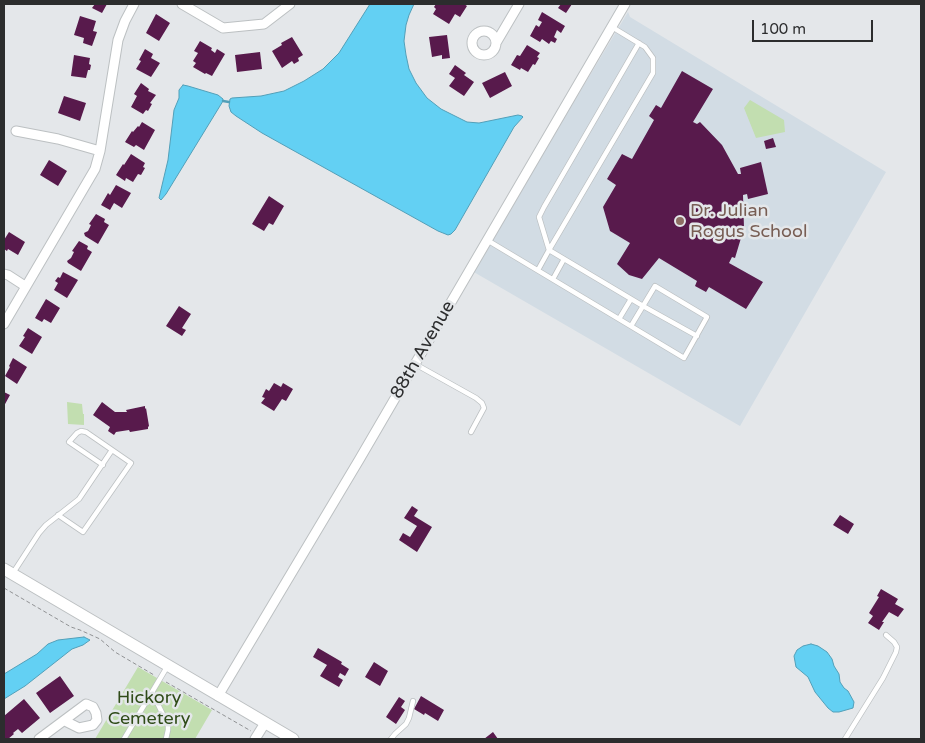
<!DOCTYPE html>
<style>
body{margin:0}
#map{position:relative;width:925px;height:743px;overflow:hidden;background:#e4e7ea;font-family:"Varela Round",sans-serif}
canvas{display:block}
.frame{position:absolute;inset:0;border:5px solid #2c2d2e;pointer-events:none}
.scale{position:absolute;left:752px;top:20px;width:121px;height:22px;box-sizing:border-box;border:2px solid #2c2d2e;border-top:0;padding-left:6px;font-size:15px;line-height:18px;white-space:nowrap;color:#2c2d2e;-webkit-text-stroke:4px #e4e7ea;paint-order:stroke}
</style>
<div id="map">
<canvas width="925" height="743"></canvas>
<div class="frame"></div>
<div class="scale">100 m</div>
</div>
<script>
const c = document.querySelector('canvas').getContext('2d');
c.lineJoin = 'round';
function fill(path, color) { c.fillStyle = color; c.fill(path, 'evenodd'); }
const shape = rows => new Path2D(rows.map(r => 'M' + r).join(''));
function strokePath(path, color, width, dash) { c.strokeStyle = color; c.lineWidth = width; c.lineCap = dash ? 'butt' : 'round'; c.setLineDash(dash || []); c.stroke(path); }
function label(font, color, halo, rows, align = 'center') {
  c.font = font + ' "Varela Round",sans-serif'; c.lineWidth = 5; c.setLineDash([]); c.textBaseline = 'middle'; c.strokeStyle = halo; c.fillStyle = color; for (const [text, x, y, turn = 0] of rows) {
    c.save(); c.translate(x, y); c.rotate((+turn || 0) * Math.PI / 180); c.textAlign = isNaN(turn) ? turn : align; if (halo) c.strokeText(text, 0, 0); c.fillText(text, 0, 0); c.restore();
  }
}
fill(shape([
 [628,12,630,17,886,172,740,426,472,271]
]), '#d2dce4');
fill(shape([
 [750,100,784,120,785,132,756,138,744,108],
 [67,402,82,404,83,414,84,414,84,425,68,424],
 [138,667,212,710,195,739,95,739]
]), '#c2deb0');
const water = shape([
 [370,4,414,4,409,15,406,25,404,41,406,55,409,69,416,83,427,98,441,109,467,122,479,123,518,115,522,116,523,117,514,127,455,230,451,234,448,235,438,231,262,133,236,116,231,112,229,106,230,99,232,98,261,96,284,91,304,81,323,69,339,53,370,4],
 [183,85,188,86,218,95,223,99,223,101,166,194,161,200,159,198,168,160,174,110,179,98,179,90,183,85],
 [84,637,90,640,83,645,72,649,25,686,4,699,4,674,37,654,48,644,58,640,84,637],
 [811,644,818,646,827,652,832,659,834,666,839,674,840,682,844,688,848,691,854,702,853,708,839,712,833,712,828,708,815,692,808,677,796,667,794,656,797,650,803,646,811,644]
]);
fill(water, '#63d0f3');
strokePath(water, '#529fb8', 1);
strokePath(shape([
 [223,101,229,102]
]), '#529fb8', 2.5);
fill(shape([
 [95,4,107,4,102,13,92,8],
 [436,4,464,4,467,6,460,17,455,14,449,24,433,14,436,9,434,7],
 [561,4,572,4,566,13,558,8],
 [542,12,565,26,561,33,557,30,554,37,557,39,555,43,551,41,549,44,542,39,540,42,530,36,536,25,539,27,542,22,538,20],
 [156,14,170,23,159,41,146,33],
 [80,16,96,21,93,31,97,32,92,46,83,43,84,38,74,35],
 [447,35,450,58,442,59,442,55,432,57,429,37],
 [292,37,303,55,298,58,299,61,294,64,292,61,282,68,272,51,282,45,281,43],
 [200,41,212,48,211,50,215,53,217,49,225,54,212,76,206,73,205,74,193,67,196,63,193,61,198,53,194,51],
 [527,45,540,53,537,57,539,58,535,65,533,64,528,72,521,68,520,70,511,65,517,55,520,56],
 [145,49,153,54,151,58,160,63,151,77,136,69,141,61,139,60],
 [260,52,262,69,237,72,235,55],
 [74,55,90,58,89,64,91,65,90,70,88,70,86,78,71,76],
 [455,65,466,73,464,75,474,82,464,96,449,86,455,78,449,74],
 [682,71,713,89,693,122,697,124,700,122,722,145,738,174,741,174,740,168,761,162,768,194,748,199,747,194,743,195,744,228,735,258,732,257,729,263,763,282,746,309,709,287,706,292,695,286,697,281,659,258,642,279,629,275,617,264,630,243,610,231,603,207,616,185,607,179,622,154,632,159,654,120,649,116,656,105,661,108],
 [505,72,512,86,490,98,482,83],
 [141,83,149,89,148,91,156,95,150,103,152,104,148,111,146,110,143,114,131,107,137,96,134,94],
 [64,96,86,103,80,121,58,113],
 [142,122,155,130,144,150,136,145,134,147,125,142,132,131,133,132,138,126,139,127],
 [773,138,776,147,766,149,764,141],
 [131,154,145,163,143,167,145,168,141,175,138,174,133,182,126,178,125,181,116,175,123,164,124,165],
 [49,160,67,171,58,186,40,175],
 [116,185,131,193,122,208,114,203,110,210,101,205,108,193,110,195],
 [269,196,284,206,273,225,269,223,264,231,252,224],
 [96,214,105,219,104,222,109,225,98,244,85,236,84,233,88,231,91,225,89,224],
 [9,232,25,242,18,255,8,249,7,251,4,249,4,240],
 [79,241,88,246,87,249,92,252,81,271,68,263,67,261,71,258,74,252,72,251],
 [63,272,78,280,67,298,54,290,58,283,55,281,58,277,60,278],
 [46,299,60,308,51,323,44,319,42,322,35,318],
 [179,306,191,314,182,328,186,330,182,336,166,326],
 [28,328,42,337,32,354,19,346,25,337,23,336],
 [13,358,27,367,17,384,5,376,10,367,9,366],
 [274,383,281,387,283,383,293,389,286,401,282,399,274,411,261,403,265,398,262,397,266,389,269,391],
 [4,392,10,395,4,406],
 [102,402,115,412,127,412,126,410,145,406,145,409,146,408,149,426,148,427,148,429,130,432,129,430,116,432,114,435,108,431,110,427,93,415],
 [412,506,418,510,414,516,432,527,417,552,399,540,403,533,410,537,417,526,404,518],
 [840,515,854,524,848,534,833,525],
 [881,589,898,599,895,604,904,609,898,617,889,612,882,622,884,622,879,630,868,623,873,616,869,613,879,597,877,596],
 [318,648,342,662,341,664,349,669,345,676,340,673,338,677,343,680,339,687,320,676,327,665,313,657],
 [374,662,388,671,380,686,365,677],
 [60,676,74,696,50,713,36,693],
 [421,696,444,710,438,721,425,713,424,715,414,709],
 [399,697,405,701,401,707,405,710,396,724,386,717],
 [24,699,40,718,22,733,18,729,13,733,14,734,8,739,6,739,4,737,4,716],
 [493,732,498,739,484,739]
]), '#581a4c');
const service = shape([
 [612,27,645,47,653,58,653,73,549,250,643,306,697,336],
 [487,240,684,358,707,317,655,286,631,326],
 [538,270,549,250,539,217,544,207,639,43],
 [553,279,564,259],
 [619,319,631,299],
 [415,364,476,398,482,403,484,408,471,432],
 [58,515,83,532,131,463,86,432,81,431,77,433,69,442,103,465],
 [13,573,39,533,46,525,79,499,112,450],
 [152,692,168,725,168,730,166,739],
 [124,739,167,667],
 [391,739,395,734,406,724,409,718,413,701],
 [845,739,883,678,896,652,897,647,894,642,886,635]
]);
const minor = shape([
 [182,4,223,28,264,24,290,4],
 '472 43a12 12 0 1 1 24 0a12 12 0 1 1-24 0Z',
 [496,43,519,4],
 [16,131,58,139,100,151],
 [4,274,8,275,25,286],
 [4,324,95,169,100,151,118,40,125,21,134,4],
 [218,696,359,460,625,4],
 [39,739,86,704,93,707,96,713,97,720,93,725,79,728,65,721],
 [255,739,265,723]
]);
const tertiary = shape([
 [4,569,293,739]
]);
strokePath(service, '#bcc0c2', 6);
strokePath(minor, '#bcc0c2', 11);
strokePath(tertiary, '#bcc0c2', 13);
strokePath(shape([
 [4,588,71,627,80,630,100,639,115,652,154,675],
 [166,682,251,731]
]), '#909294', 1, [4, 2.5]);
strokePath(service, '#fff', 4.5);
strokePath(minor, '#fff', 9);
strokePath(tertiary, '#fff', 11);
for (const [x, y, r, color] of [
 [680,221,5,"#8d6e63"]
]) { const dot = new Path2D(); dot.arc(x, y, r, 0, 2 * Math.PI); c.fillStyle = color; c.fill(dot); strokePath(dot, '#e4e7ea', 2); }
label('18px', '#785e54', '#e4e7ea', [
 ["Dr. Julian",690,211],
 ["Rogus School",690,232]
], 'left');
label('18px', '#2c2d2e', '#e4e7ea', [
 ["88th Avenue",423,350,-60]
]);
label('18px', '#2f4b18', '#e4e7ea', [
 ["Hickory",149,698],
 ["Cemetery",149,719]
]);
</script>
